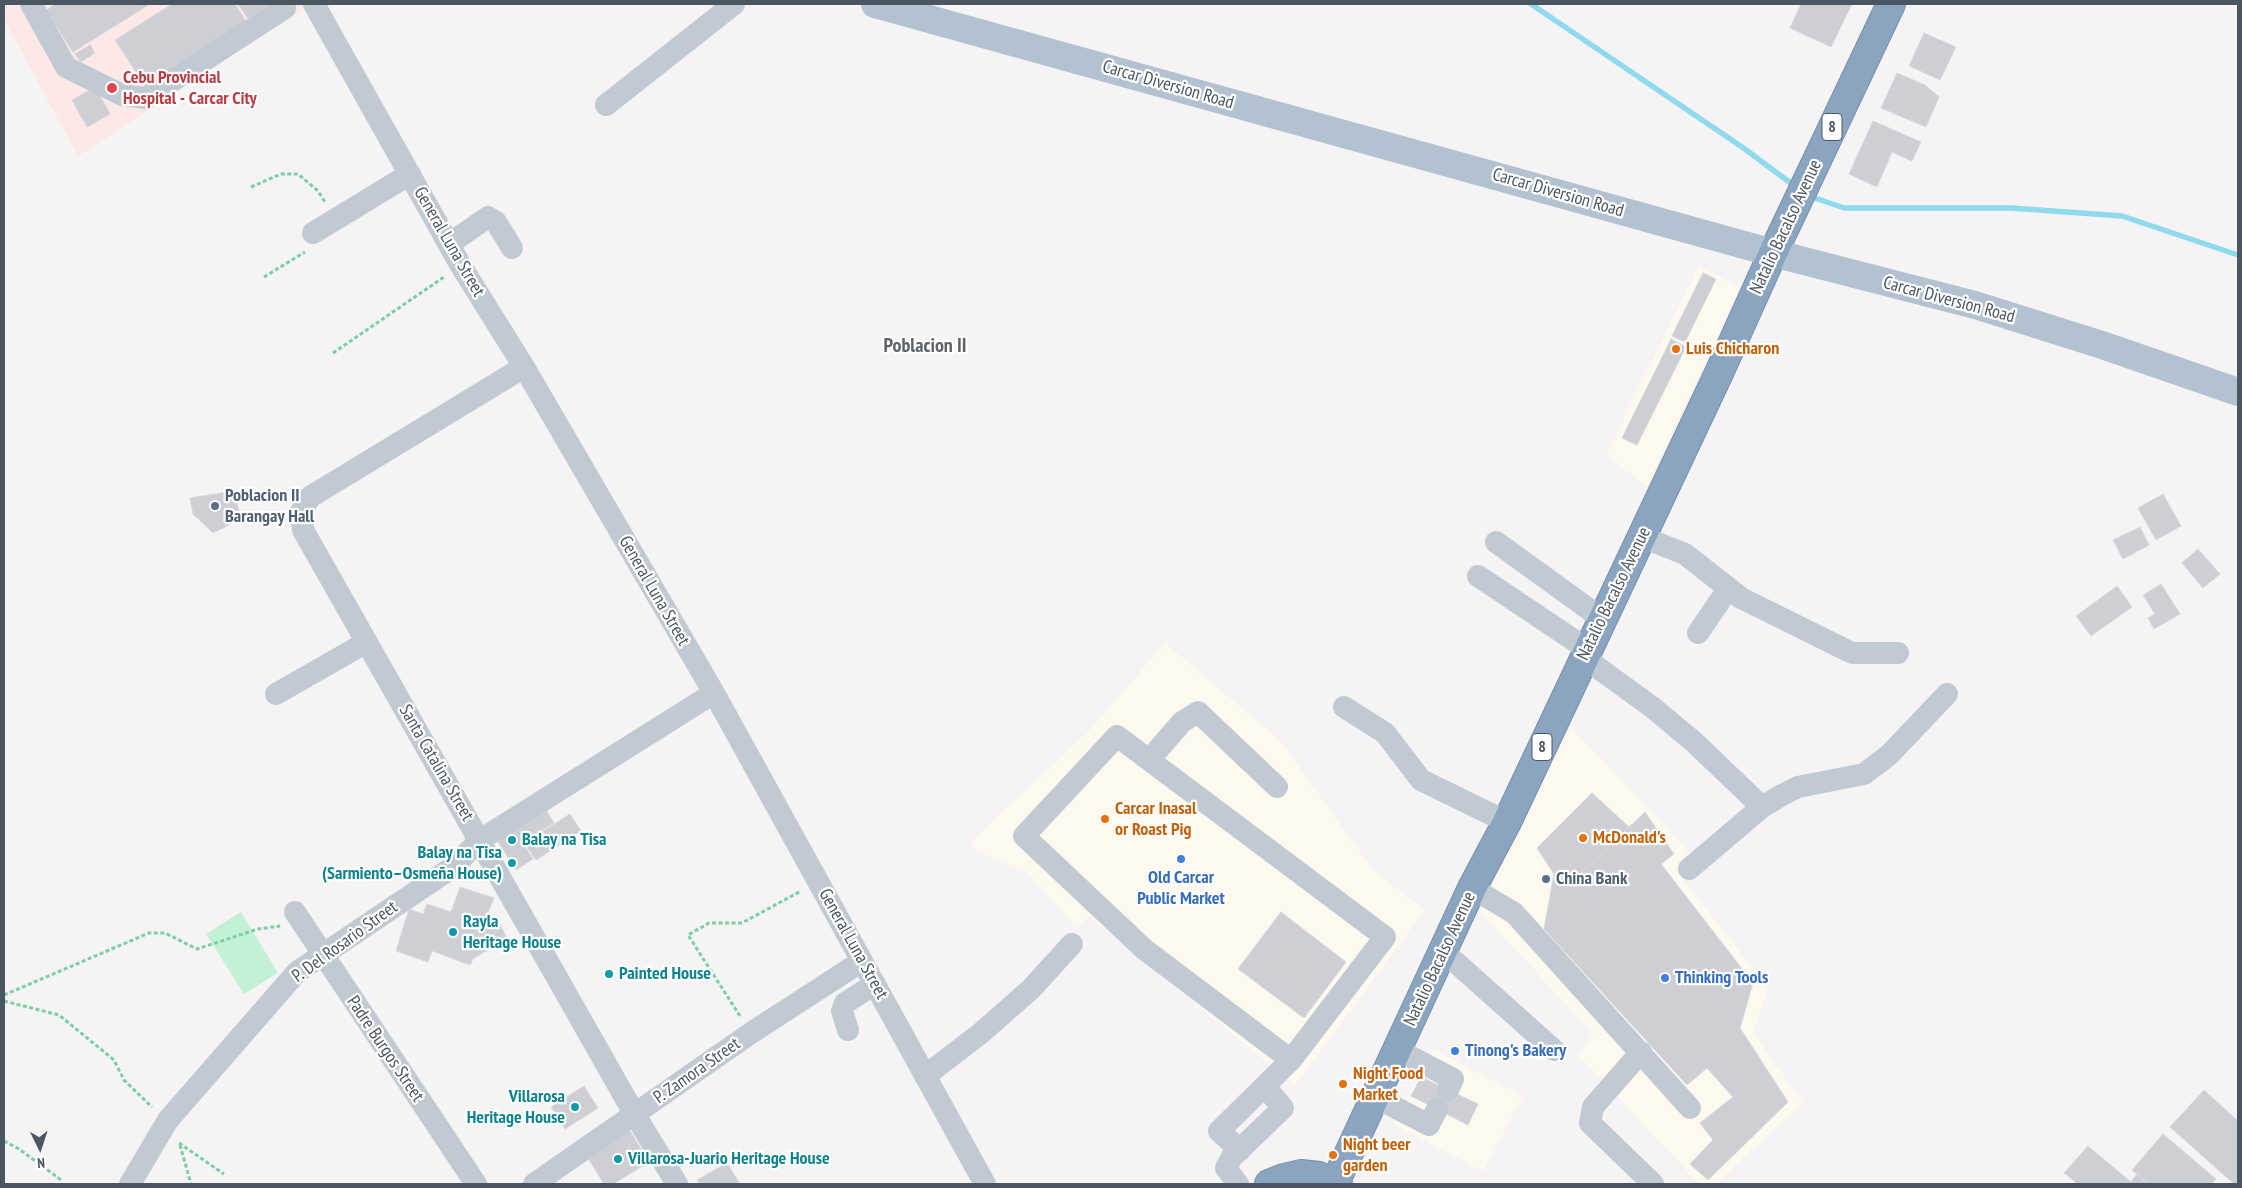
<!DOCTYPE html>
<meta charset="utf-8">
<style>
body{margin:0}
#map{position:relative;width:2242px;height:1188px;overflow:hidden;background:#f5f3f3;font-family:"PT Sans Narrow",sans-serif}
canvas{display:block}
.frame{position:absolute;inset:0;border:5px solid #4a5661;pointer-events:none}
.north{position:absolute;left:15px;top:1123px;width:50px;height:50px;-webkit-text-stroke:4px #fff;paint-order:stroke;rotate:176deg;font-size:14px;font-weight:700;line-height:20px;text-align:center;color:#4a5661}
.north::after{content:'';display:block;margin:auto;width:18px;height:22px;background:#4a5661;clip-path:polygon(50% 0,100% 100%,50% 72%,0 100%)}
</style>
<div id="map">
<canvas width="2242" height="1188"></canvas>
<div class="frame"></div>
<div class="north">N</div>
</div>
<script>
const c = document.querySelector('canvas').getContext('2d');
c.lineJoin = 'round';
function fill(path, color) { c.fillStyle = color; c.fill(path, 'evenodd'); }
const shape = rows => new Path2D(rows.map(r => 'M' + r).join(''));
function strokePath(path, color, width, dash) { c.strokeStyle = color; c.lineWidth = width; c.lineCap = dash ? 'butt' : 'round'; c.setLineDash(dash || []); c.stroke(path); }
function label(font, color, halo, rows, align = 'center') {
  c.font = font + ' "PT Sans Narrow",sans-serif'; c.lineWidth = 4.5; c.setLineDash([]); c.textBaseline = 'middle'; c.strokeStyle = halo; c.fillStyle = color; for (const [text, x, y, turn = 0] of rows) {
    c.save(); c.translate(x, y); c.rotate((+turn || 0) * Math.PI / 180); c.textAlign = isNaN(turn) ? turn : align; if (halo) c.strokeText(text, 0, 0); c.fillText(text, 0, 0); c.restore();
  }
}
fill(shape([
 [1699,266,1740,287,1647,487,1606,455],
 [1165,643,1280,740,1373,870,1425,910,1295,1085,1089,916,1077,927,1025,871,973,849,971,841,1088,732],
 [1571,727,1694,857,1677,871,1768,988,1753,1032,1803,1103,1716,1184,1699,1184,1579,1056,1593,1033,1480,912,1553,750],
 [1433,1049,1523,1096,1483,1171,1393,1124]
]), '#fdf9ef');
fill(shape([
 [4,4,301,4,304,8,78,156,4,19]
]), '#fce8e6');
fill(shape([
 [241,912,278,973,244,994,206,934]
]), '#c3f1d5');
strokePath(shape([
 [1531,4,1742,147,1796,187],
 [1809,196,1844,208,2011,208,2122,216,2238,255]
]), '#90daee', 5.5);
const building = shape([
 [56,4,150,4,73,52,46,10,56,4],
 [172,4,235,4,249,26,148,90,115,40,172,4],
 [238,4,277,4,252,25,238,4],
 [1801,4,1852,4,1831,47,1790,28,1801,4],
 [1924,33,1956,47,1940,80,1909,66,1924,33],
 [90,45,95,53,81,62,75,54,90,45],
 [1897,73,1925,85,1939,97,1926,127,1881,108,1897,73],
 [95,87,110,114,87,127,72,100,95,87],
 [1873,121,1921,142,1912,161,1892,152,1877,187,1849,174,1873,121],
 [1703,273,1716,279,1685,342,1672,336,1703,273],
 [1671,339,1686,347,1637,445,1622,438,1671,339],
 [234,491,241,519,213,533,193,514,190,498,234,491],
 [2163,494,2181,526,2156,540,2138,508,2163,494],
 [2140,527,2149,545,2123,559,2113,540,2140,527],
 [2198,549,2220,574,2203,588,2182,563,2198,549],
 [2161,584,2180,614,2154,629,2148,618,2155,614,2143,595,2161,584],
 [2117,586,2132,607,2091,636,2076,616,2117,586],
 [1592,793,1629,827,1580,874,1554,874,1537,848,1592,793],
 [544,807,554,823,522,842,533,859,516,870,495,837,544,807],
 [1645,812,1674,854,1661,864,1753,983,1740,1028,1788,1102,1708,1180,1690,1164,1713,1140,1700,1123,1733,1097,1707,1068,1687,1085,1544,929,1554,874,1580,874,1645,812],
 [570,814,581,831,536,860,524,843,570,814],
 [460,887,494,898,482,926,497,919,507,938,473,959,470,965,432,951,428,962,396,951,409,909,423,914,427,904,451,912,460,887],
 [1281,912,1346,962,1304,1018,1238,969,1281,912],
 [1421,1077,1478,1104,1468,1125,1411,1096,1421,1077],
 [584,1086,598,1108,565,1129,551,1107,584,1086],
 [2204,1090,2238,1121,2238,1184,2234,1184,2170,1127,2204,1090],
 [629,1129,649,1162,613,1184,604,1184,586,1155,629,1129],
 [2163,1134,2216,1179,2211,1184,2148,1184,2132,1170,2163,1134],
 [2088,1146,2131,1182,2137,1174,2148,1184,2078,1184,2064,1173,2088,1146],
 [727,1163,740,1184,700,1184,697,1180,727,1163]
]);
fill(building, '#cdcfd5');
strokePath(building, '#d7d9de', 1);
const highway = shape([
 [1335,1183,1472,888,1507,822,1719,373,1773,253,1891,4],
 [1269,1184,1284,1178,1301,1174,1319,1176,1338,1184]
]);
strokePath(highway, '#7690ad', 30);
strokePath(shape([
 [251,187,281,174,298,174,318,191,325,202],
 [264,277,305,252],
 [333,353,444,277],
 [4,995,149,933,165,933,197,949,258,929,280,926],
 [4,1001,59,1015,114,1060,124,1080,152,1107],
 [740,1016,688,935,709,923,742,923,801,891],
 [4,1141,19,1149,61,1180],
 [179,1143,224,1174],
 [180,1145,191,1184]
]), '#7ad0a6', 3, [4, 2.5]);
strokePath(shape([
 [31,4,66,67,122,95,146,98,285,8,282,4],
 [314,4,461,266,524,367,714,693,985,1184],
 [606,105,734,4],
 [313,233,410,174],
 [449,244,488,217,496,222,512,248],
 [524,367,310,497,301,512,303,530,635,1115,677,1184],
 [1642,537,1685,554,1741,598,1852,653,1898,653],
 [1496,542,1601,618],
 [1478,576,1587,649],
 [1698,633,1728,589],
 [1583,657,1652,707,1694,742,1762,807],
 [276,694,367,642],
 [1344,707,1385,733,1421,780,1507,822],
 [1149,760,1182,722,1198,712,1277,787],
 [1689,869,1762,807,1782,795,1798,787,1864,774,1889,755,1947,694],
 [1472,888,1514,913,1690,1108],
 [295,912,476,1184],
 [1443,951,1554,1050],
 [848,1030,842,1011,845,1003,875,984],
 [1398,1050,1453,1079,1448,1090],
 [1641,1052,1593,1107,1590,1123,1653,1184],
 [925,1076,981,1033,1031,989,1072,944],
 [1375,1097,1429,1125,1437,1109],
 [1240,1150,1219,1131,1291,1060,1385,937,1117,736,1024,836,1144,949,1291,1060],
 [130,1184,168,1120,297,972,453,867,480,840,714,693],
 [534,1184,751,1033,862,961],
 [1238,1184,1226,1168,1232,1157,1283,1108,1265,1087]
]), '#c1cad2', 22);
strokePath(shape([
 [875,4,1773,253,1975,305,2102,345,2238,392]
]), '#b3c2d1', 28);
strokePath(highway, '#8ba5c1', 28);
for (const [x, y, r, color] of [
 [112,88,6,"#e0444e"],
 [1676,349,5,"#e8710a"],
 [215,506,5,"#5c6f8a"],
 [1105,819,5,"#e8710a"],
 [1583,838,5,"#e8710a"],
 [512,840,5,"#0f9aa8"],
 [1181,859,5,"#3f7fe0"],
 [512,863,5,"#0f9aa8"],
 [1546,879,5,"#5c6f8a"],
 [453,932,5,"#0f9aa8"],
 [609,974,5,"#0f9aa8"],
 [1665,978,5,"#3f7fe0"],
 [1455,1051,5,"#3f7fe0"],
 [1343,1084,5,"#e8710a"],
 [575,1107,5,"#0f9aa8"],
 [1333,1155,5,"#e8710a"],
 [618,1159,5,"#0f9aa8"]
]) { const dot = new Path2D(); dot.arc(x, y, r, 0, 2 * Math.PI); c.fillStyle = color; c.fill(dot); strokePath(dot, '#fff', 2); }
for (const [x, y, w] of [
 [1832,127,20],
 [1542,747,20]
]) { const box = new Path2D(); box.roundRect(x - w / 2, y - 13.5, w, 27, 4); c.fillStyle = '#fff'; c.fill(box); strokePath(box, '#4a5661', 1); }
label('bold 16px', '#4a5661', null, [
 ["8",1832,127],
 ["8",1542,747]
]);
label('bold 18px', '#be3a42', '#fff', [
 ["Cebu Provincial",123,78],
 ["Hospital - Carcar City",123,99]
], 'left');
label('18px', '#4a5661', '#fff', [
 ["Carcar Diversion Road",1168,85,16],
 ["Carcar Diversion Road",1558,193,16],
 ["Natalio Bacalso Avenue",1786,227,-65],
 ["General Luna Street",449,242,60],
 ["Carcar Diversion Road",1949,300,15],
 ["General Luna Street",654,591,60],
 ["Natalio Bacalso Avenue",1614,594,-64],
 ["Santa Catalina Street",436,763,60],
 ["P. Del Rosario Street",345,942,-36],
 ["General Luna Street",853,944,61],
 ["Natalio Bacalso Avenue",1440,959,-65],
 ["Padre Burgos Street",385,1049,56],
 ["P. Zamora Street",697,1071,-35]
]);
label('bold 18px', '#c56008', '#fff', [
 ["Luis Chicharon",1686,349],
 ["Carcar Inasal",1115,809],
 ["or Roast Pig",1115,830],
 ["McDonald's",1593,838],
 ["Night Food",1353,1074],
 ["Market",1353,1095],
 ["Night beer",1343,1145],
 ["garden",1343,1166]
], 'left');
label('bold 18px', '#4e5e75', '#fff', [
 ["Poblacion II",225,496],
 ["Barangay Hall",225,517],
 ["China Bank",1556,879]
], 'left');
label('bold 18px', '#0d838f', '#fff', [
 ["Balay na Tisa",522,840],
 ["Balay na Tisa",502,853,"right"],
 ["(Sarmiento–Osmeña House)",502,874,"right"],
 ["Rayla",463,922],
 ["Heritage House",463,943],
 ["Painted House",619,974],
 ["Villarosa",565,1097,"right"],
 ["Heritage House",565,1118,"right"],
 ["Villarosa-Juario Heritage House",628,1159]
], 'left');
label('bold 18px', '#366cbe', '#fff', [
 ["Old Carcar",1181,878,"center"],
 ["Public Market",1181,899,"center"],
 ["Thinking Tools",1675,978],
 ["Tinong's Bakery",1465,1051]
], 'left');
label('bold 20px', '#5f6368', '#fff', [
 ["Poblacion II",925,346]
]);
</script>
